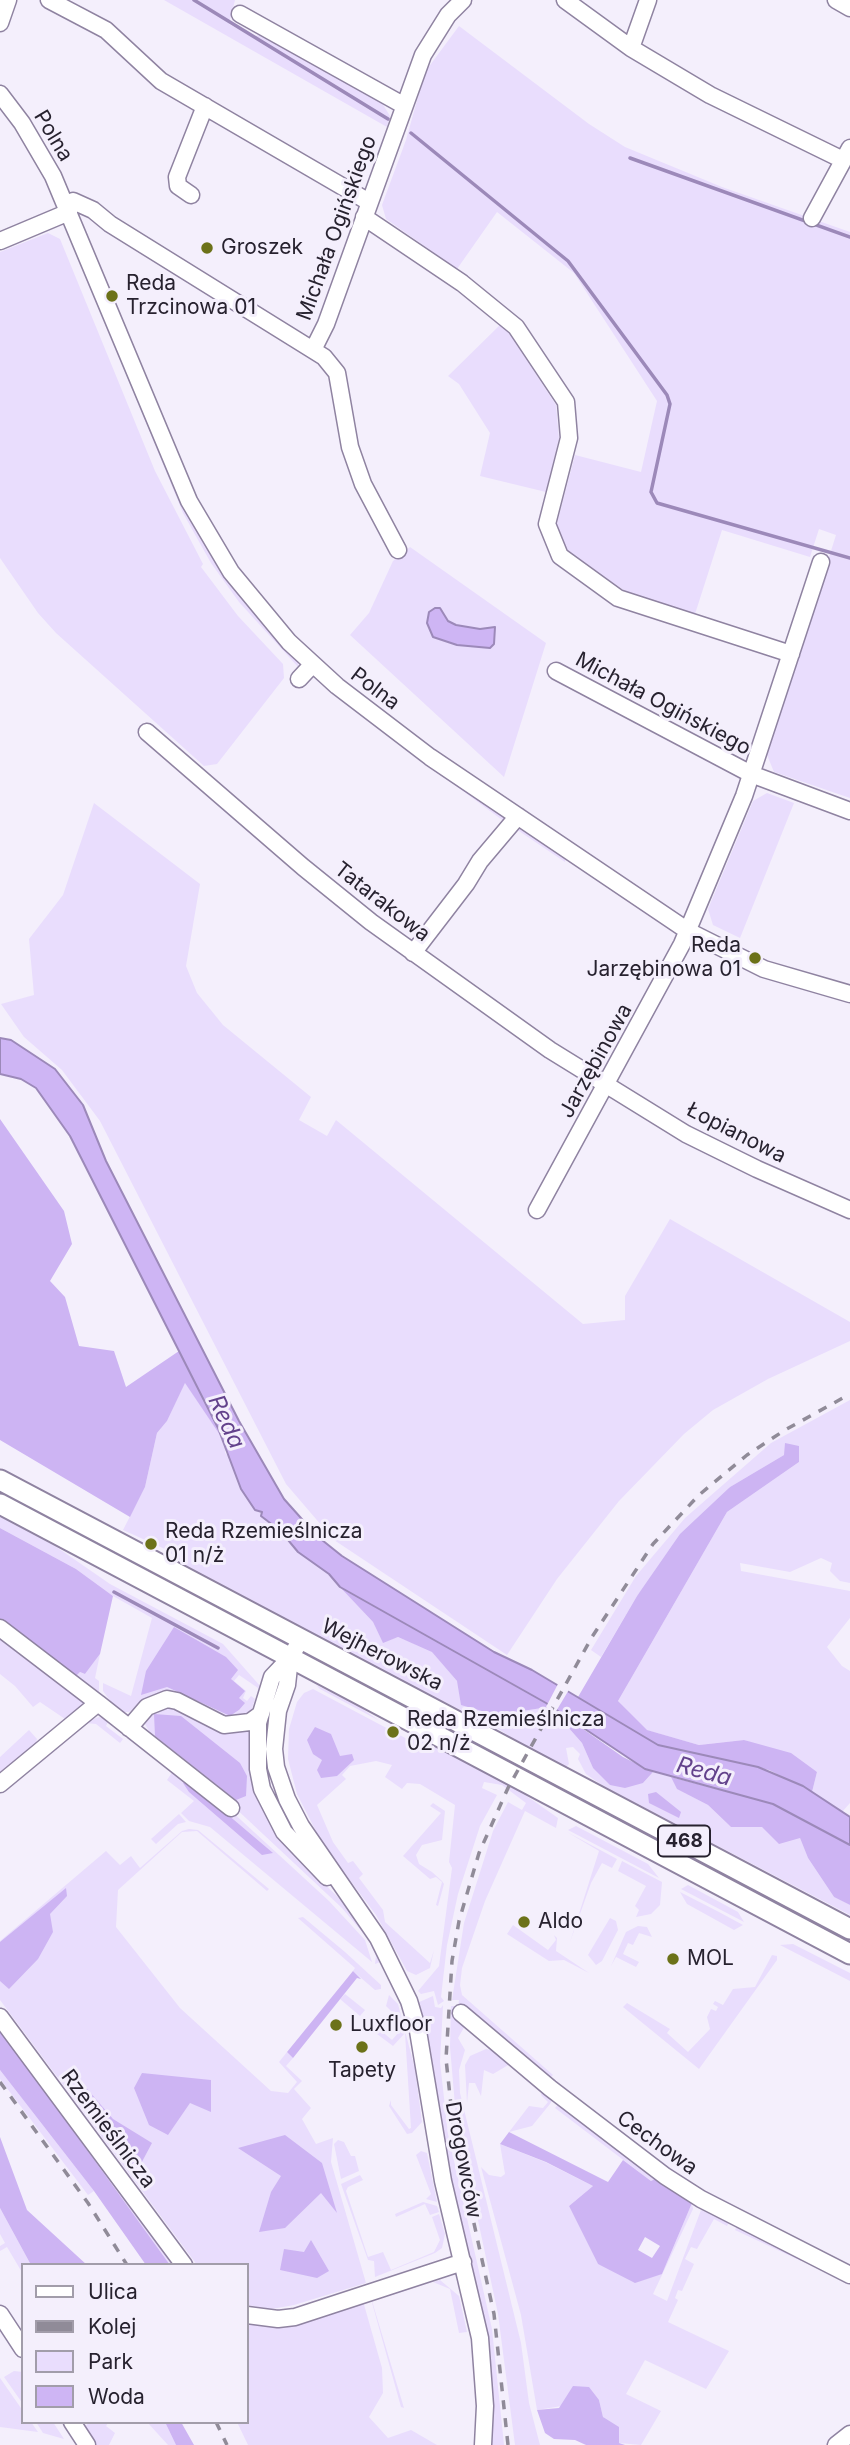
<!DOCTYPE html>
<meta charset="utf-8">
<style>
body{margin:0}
#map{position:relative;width:850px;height:2445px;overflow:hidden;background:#f4effc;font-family:Inter,sans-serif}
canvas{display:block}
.legend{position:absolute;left:21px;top:2263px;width:228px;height:161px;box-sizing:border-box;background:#f4effc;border:2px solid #a29daa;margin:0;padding:9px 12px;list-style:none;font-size:21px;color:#27222f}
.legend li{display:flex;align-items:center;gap:14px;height:35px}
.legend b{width:35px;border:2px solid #a29daa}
</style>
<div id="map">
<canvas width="850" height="2445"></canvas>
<ul class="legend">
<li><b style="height:9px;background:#fff"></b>Ulica</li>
<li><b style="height:9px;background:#908b98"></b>Kolej</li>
<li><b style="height:19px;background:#e9ddfd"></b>Park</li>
<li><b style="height:19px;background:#ceb5f4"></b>Woda</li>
</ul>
</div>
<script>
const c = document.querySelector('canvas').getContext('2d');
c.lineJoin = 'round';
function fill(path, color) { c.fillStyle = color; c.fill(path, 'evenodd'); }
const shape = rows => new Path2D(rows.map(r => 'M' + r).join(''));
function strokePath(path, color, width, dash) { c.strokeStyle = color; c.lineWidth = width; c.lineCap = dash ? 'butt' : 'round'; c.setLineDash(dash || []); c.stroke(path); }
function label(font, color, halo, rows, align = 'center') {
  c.font = font + ' Inter,sans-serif'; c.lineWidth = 6; c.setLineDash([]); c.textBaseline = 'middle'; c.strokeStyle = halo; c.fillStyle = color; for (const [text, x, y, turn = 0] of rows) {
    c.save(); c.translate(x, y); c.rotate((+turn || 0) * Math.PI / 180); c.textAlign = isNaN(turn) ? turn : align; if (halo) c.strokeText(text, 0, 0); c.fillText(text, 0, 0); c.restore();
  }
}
fill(shape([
 [164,0,235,0,229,24,252,37,263,34,382,103,390,116,387,127],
 [459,26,589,124,625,147,722,187,850,232,850,798,774,772,767,755,836,535,819,529,810,557,722,530,695,614,625,591,567,551,556,527,575,455,641,472,657,401,574,273,497,212,457,269,386,219,382,205,406,140,425,72],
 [48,233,60,239,155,471,203,564,201,567,238,616,283,664,284,678,217,764,204,766,56,633,38,613,0,558,0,252],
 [77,247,176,486,297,659,299,668,239,602,211,563,183,513,74,248],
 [500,325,509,333,556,405,559,438,546,492,480,476,490,433,459,384,448,376],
 [410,547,546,643,504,777,350,635,369,613,393,561],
 [433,765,505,816,505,822,429,766],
 [767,793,794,803,740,938,713,925,708,909,753,801],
 [94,803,200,884,186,966,197,993,223,1025,311,1097,299,1120,327,1136,336,1120,583,1324,625,1320,625,1296,670,1219,850,1322,850,1341,768,1379,713,1410,684,1434,619,1501,557,1579,507,1655,334,1540,286,1484,100,1121,62,1070,24,1037,1,1004,34,995,29,939,63,895],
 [524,828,566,856,565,862,516,829],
 [185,1382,226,1444,225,1453,230,1457,241,1489,255,1510,263,1512,262,1516,298,1552,329,1574,373,1622,383,1642,398,1637,432,1651,457,1681,496,1715,542,1708,559,1717,582,1743,593,1768,643,1783,653,1772,671,1777,678,1789,708,1805,731,1827,762,1827,800,1838,808,1858,834,1897,850,1905,850,1915,603,1786,586,1774,578,1759,580,1754,573,1747,566,1748,569,1764,566,1767,536,1754,500,1730,252,1604,182,1567,184,1563,165,1549,123,1530,145,1487,157,1433,167,1421],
 [850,1400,850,1583,840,1581,830,1571,832,1563,821,1558,790,1572,740,1563,741,1571,850,1591,850,1618,827,1647,842,1666,850,1671,850,1803,842,1812,812,1792,817,1772,744,1740,699,1745,646,1730,618,1701,727,1512,799,1462,784,1455,730,1487,637,1596,601,1657,591,1650,636,1576,685,1518,771,1443],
 [0,1489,256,1624,252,1630,0,1496],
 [0,1516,55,1546,110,1584,223,1644,261,1687,258,1692,258,1688,239,1675,234,1681,246,1691,243,1698,247,1701,251,1696,255,1699,250,1715,233,1721,170,1694,148,1697,129,1712,118,1712,103,1691,103,1683,131,1696,152,1618,113,1596,76,1569,0,1528],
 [167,1687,239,1710,230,1716],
 [0,1635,86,1703,85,1706,68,1721,40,1702,33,1707,15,1686,0,1674],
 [100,1654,95,1678,99,1681,99,1693,106,1704,73,1679,80,1672,85,1674],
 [321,1662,485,1749,509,1757,703,1860,702,1863,696,1865],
 [316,1685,356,1704,378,1720,320,1689],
 [313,1689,409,1740,412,1737,429,1744,511,1785,558,1818,556,1828,525,1811,485,1901,462,1968,460,1985,462,1995,553,2075,549,2079,458,2007,459,2000,452,2000,464,1923,493,1831,508,1802,522,1810,526,1803,502,1785,484,1782,482,1788,497,1795,480,1826,458,1894,447,1945,441,1997,444,2001,438,2005,434,1991,421,1994,418,1991,439,1966,452,1868,449,1862,455,1805,420,1784,407,1783,402,1789,385,1777,392,1765,376,1761,350,1766,342,1775,346,1779,317,1805,333,1842,348,1863,353,1861,363,1874,359,1878,383,1910,385,1922,430,1963,434,1950,430,1968,416,1975,407,1971,376,1915,322,1843,297,1794,288,1759,289,1729,297,1702,304,1693],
 [165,1705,187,1713,217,1731,235,1733,251,1729,250,1760,254,1785,270,1824,288,1849,339,1898,364,1930,380,1962,375,1964,376,1956,368,1939,342,1908,232,1805,153,1738,145,1724,146,1717],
 [99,1717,109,1720,106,1726,123,1739,120,1743,96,1724,86,1723,62,1743,88,1721],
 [29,1730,37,1739,34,1749,0,1777,0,1757],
 [175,1768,229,1809,329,1901,365,1940,372,1962,210,1827,189,1821,181,1813,194,1801,167,1780],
 [433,1803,445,1811,442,1840,422,1845,416,1855,419,1864,432,1872,442,1881,444,1884,438,1906,436,1905,442,1882,436,1877,430,1879,403,1856,441,1813,430,1806],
 [179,1814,186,1822,178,1824,156,1844,151,1839],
 [576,1826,648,1864,659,1878,568,1830],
 [189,1829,198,1830,269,1889,267,1891,197,1831,182,1832,118,1890,116,1927,180,2008,271,2091,288,2093,297,2082,279,2062,287,2052,293,2058,286,2066,302,2081,294,2089,311,2108,302,2119,316,2144,333,2138,331,2162,366,2283,294,2305,272,2309,247,2305,247,2265,197,2265,0,2000,0,1941,106,1851,120,1865,131,1856,140,1868,182,1831],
 [567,1832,617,1859,612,1868,602,1863,591,1883,570,1942,599,1851],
 [622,1861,662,1882,660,1905,651,1914,636,1917,639,1910,635,1906,646,1886,618,1871],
 [688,1885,738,1912,744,1922,681,1889],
 [680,1892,719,1912,743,1925,734,1930,687,1904],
 [303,1917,345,1952,381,1985,381,1989,375,1990,353,1971,355,1968,298,1918],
 [610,1918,616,1921,618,1930,602,1961,596,1965,588,1955],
 [513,1925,548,1950,556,1940,554,1935,557,1938,556,1951,589,1973,564,1960,549,1961,507,1934],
 [638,1926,647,1927,652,1937,639,1933,633,1945,628,1943,623,1954,639,1962,636,1967,616,1957,611,1966,626,1932],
 [793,1944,850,1973,850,1981,780,1945],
 [772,1955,777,1956,777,1960,699,2069,623,2007,627,2003,670,2029,667,2033,688,2052,710,2029,707,2017,711,2009,716,2011,718,2007,713,2004,715,2001,723,2005,733,1989,755,1987],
 [345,1994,365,2010,360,2016,340,1999],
 [389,1995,398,2004,415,2069,422,2122,412,2133,407,2134,389,2106,391,2100,391,2105,409,2129,411,2128,405,2033,393,2046,369,2028,373,2024,392,2040,399,2032,394,2014,386,2006],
 [433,1996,435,2007,441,2008,443,2005,440,2062,448,2134,492,2329,504,2445,491,2445,491,2371,486,2325,451,2186,431,2052,417,2003],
 [451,2006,456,2006,455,2015,466,2024,458,2038,465,2050,459,2070,460,2093,521,2343,529,2403,540,2445,515,2445,498,2314,456,2117,450,2047],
 [0,2025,177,2265,170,2265,0,2031],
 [486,2049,495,2051,510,2064,493,2074,484,2070,481,2096,475,2083,469,2083,467,2103,465,2065,470,2056],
 [0,2070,94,2191,88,2195,0,2079],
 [542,2090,553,2099,550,2104,532,2126,509,2132,529,2106,543,2108,548,2102,541,2095],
 [559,2103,602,2136,655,2179,651,2181,555,2108],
 [338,2140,344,2142,351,2156,355,2156,359,2171,341,2179,334,2144],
 [500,2144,545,2162,593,2186,569,2206,598,2264,662,2274,692,2203,693,2209,653,2294,667,2301,701,2210,729,2222,727,2226,714,2219,697,2249,691,2247,685,2259,694,2264,682,2291,678,2290,675,2298,678,2300,668,2322,729,2351,706,2389,645,2360,626,2394,661,2411,641,2445,619,2443,603,2417,599,2400,537,2410,521,2315,481,2167,489,2175,501,2177,505,2174],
 [421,2151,427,2153,437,2202,426,2199,431,2194,416,2155],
 [360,2175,363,2180,348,2187,346,2191,368,2257,383,2252,391,2270,434,2252,440,2240,432,2217,439,2214,445,2234,442,2248,435,2253,375,2277,374,2261,368,2260,341,2184],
 [423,2202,437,2206,439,2212,430,2215,425,2204,396,2217,395,2214],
 [0,2208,31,2265,23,2265,23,2274,7,2247,0,2251,0,2246,5,2243,0,2234],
 [737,2226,801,2259,801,2261,735,2230],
 [440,2280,459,2296,467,2332,459,2333,450,2289,433,2282,372,2301,404,2408,401,2407,371,2299],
 [363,2301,382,2368,383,2393,369,2417,388,2438,411,2430,437,2445,248,2445,237,2422,247,2422,247,2322,274,2326],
 [14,2371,23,2372,23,2404,4,2377],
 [0,2378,23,2411,23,2422,31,2422,38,2432,0,2427],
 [36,2422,53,2422,64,2439,43,2433],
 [89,2422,108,2423,106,2426,115,2433,109,2445,93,2445,84,2428],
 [147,2422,165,2422,176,2445,168,2445]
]), '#e9ddfd');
fill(shape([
 [0,1119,64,1211,72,1244,50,1281,65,1297,79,1346,114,1351,126,1387,179,1351,226,1444,185,1383,167,1421,157,1433,145,1487,130,1517,0,1440],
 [785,1443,799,1446,799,1462,727,1512,618,1701,647,1730,699,1745,744,1740,791,1753,817,1772,812,1792,769,1770,658,1745,578,1697,637,1596,680,1534,730,1487,784,1455],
 [0,1528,76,1569,113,1596,100,1654,85,1674,80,1672,73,1679,0,1625],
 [340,1587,546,1703,623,1757,653,1772,643,1783,625,1788,610,1785,593,1768,582,1743,559,1717,542,1708,496,1715,461,1705,457,1681,432,1652,398,1637,383,1643,373,1622],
 [174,1627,226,1657,238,1670,231,1679,245,1691,239,1698,245,1703,239,1710,230,1716,167,1687,141,1695,146,1671],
 [154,1714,181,1716,240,1763,247,1776,246,1796,236,1800,155,1736],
 [315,1727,331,1734,340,1756,352,1754,354,1760,337,1776,321,1778,317,1770,322,1760,313,1754,307,1740],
 [671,1777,773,1804,850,1845,850,1905,834,1897,808,1858,800,1838,779,1844,762,1827,731,1827,708,1805,677,1789],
 [188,1781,273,1853,262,1855,189,1792,183,1783],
 [656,1792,681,1812,679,1818,649,1803,648,1794],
 [66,1888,67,1896,50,1914,53,1932,38,1959,9,1989,0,1981,0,1942],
 [353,1971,361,1979,357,1978,293,2058,287,2052],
 [0,2031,64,2118,170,2265,146,2265,94,2191,0,2070],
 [76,2069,83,2084,113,2119,152,2143,137,2171,130,2169,119,2153,125,2135,98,2123,88,2108,85,2093,69,2084],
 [142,2073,211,2080,211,2112,190,2103,168,2135,149,2125,134,2088],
 [509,2132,608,2182,623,2160,651,2181,655,2179,692,2203,662,2274,635,2283,598,2264,569,2206,593,2186,546,2162,500,2144],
 [645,2237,660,2246,652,2258,638,2250],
 [285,2135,322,2163,337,2213,321,2193,285,2228,259,2232,271,2192,281,2176,238,2148],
 [0,2137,27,2210,87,2265,31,2265,0,2208],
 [311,2240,329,2271,317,2278,280,2270,284,2249,304,2252],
 [573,2386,589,2387,599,2400,603,2417,619,2427,619,2443,625,2445,586,2445,575,2440,554,2439,545,2433,537,2410,559,2408],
 [165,2422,181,2422,194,2445,176,2445]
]), '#cdb4f3');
const water = shape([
 [435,608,440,608,448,621,456,625,480,629,495,627,494,644,490,648,457,645,433,637,427,623,429,612,435,608],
 [0,1038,11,1040,55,1069,83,1105,106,1161,239,1421,284,1499,317,1536,342,1556,494,1652,532,1670,658,1745,758,1767,803,1786,850,1817,850,1845,773,1804,645,1769,546,1703,340,1587,329,1574,298,1552,283,1534,272,1532,274,1526,261,1516,262,1512,255,1510,241,1489,218,1428,70,1136,36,1088,21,1079,0,1074,0,1038]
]);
fill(water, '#ceb5f4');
strokePath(water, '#9c89b9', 2);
fill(shape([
 [559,1682,570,1688,555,1713,546,1707]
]), '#f4effc');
strokePath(shape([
 [194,0,388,119],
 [411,133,568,261,667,395,670,404,651,492,657,503,850,558],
 [630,158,850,237],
 [114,1592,218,1648]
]), '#9c89b9', 3.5);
const minor = shape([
 [49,0,106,30,161,81,369,202],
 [565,0,631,48,710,95,843,160],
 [836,0,850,8],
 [240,14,403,105],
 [0,23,8,0],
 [631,48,648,0],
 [0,94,22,123,53,176,189,501,231,572,289,642,337,686,430,757,688,931,764,969,850,994],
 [191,195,178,186,177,177,205,106],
 [66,204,73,201,93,210,110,224,324,357,337,373,350,447,363,484,398,550],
 [364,217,462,283,516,327,566,402,569,438,547,524,560,556,618,598,791,654],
 [812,218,850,148],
 [0,241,69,212],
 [314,348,326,324,423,55,448,15,463,0],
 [556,671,751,774,850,811],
 [299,679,312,665],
 [147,732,303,867,371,922,550,1050,686,1134,757,1169,850,1210],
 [413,953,466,884,480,861,518,816],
 [537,1210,682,944,744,796,821,562],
 [0,1628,98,1703],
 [301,1639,290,1658,272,1677,258,1723,258,1769,262,1789,284,1832,327,1877],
 [290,1658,287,1685,278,1711,274,1749,276,1767,287,1799,301,1826,378,1938,409,2001,418,2031,443,2181,480,2338,485,2406,483,2445],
 [129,1728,147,1707,167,1699,177,1701,224,1725,250,1722,261,1714],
 [0,1784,98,1703,231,1808],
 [461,2013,550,2088,665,2176,701,2199,850,2275],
 [0,2017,184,2265],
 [0,2314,23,2349],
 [247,2315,278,2319,295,2317,463,2262],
 [72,2422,87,2445],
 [836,2445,850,2434]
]);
const major = shape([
 [0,1480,850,1929],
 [0,1504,850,1954]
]);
strokePath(minor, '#8f83a1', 19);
strokePath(major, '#8f83a1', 23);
strokePath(minor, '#fff', 16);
strokePath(major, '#fff', 19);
strokePath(shape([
 [0,2082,88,2203,127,2265],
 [216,2422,227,2445],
 [508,2445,494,2314,454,2133,446,2059,452,1961,459,1921,479,1853,508,1788,592,1637,653,1544,699,1495,747,1455,785,1430,850,1394]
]), '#908b98', 3.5, [9, 9]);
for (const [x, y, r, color] of [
 [207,248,7,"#6c7219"],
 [112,296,7,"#6c7219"],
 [755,958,7,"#6c7219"],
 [151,1544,7,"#6c7219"],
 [393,1732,7,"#6c7219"],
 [524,1922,7,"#6c7219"],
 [673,1959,7,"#6c7219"],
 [336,2025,7,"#6c7219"],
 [362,2047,7,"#6c7219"]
]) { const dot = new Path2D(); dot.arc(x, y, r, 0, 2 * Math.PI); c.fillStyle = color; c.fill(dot); strokePath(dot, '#f4effc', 2.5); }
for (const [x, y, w] of [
 [684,1841,52]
]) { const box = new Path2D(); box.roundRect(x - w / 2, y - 15.5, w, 31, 5); c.fillStyle = '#f4effc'; c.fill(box); strokePath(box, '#27222f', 2); }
label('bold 19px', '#27222f', null, [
 ["468",684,1841]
]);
label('21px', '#27222f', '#f4effc', [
 ["Polna",53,136,59],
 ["Michała Ogińskiego",337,228,-70],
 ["Polna",375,689,37],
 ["Michała Ogińskiego",663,704,28],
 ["Tatarakowa",382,902,38],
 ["Jarzębinowa",596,1061,-61],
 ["Łopianowa",736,1133,27],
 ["Wejherowska",382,1655,27],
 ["Rzemieślnicza",108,2129,53],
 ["Cechowa",657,2143,36],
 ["Drogowców",463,2160,79]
]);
label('21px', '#27222f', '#f4effc', [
 ["Groszek",221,248],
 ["Reda",126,284],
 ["Trzcinowa 01",126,308],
 ["Reda",741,946,"right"],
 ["Jarzębinowa 01",741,970,"right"],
 ["Reda Rzemieślnicza",165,1532],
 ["01 n/ż",165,1556],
 ["Reda Rzemieślnicza",407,1720],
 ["02 n/ż",407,1744],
 ["Aldo",538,1922],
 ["MOL",687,1959],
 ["Luxfloor",350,2025],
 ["Tapety",362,2071,"center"]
], 'left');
label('italic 23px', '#63428c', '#f4effc', [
 ["Reda",226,1422,65],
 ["Reda",704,1772,15]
]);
</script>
